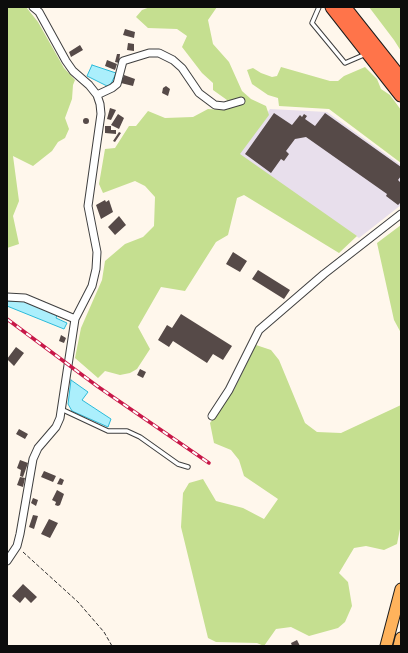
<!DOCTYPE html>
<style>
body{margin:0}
#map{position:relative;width:408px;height:653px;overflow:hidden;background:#fff7ec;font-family:"IBM Plex Serif",serif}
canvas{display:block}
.frame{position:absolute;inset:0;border:8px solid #0c0c0c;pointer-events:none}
</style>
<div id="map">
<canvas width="408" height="653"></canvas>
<div class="frame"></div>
</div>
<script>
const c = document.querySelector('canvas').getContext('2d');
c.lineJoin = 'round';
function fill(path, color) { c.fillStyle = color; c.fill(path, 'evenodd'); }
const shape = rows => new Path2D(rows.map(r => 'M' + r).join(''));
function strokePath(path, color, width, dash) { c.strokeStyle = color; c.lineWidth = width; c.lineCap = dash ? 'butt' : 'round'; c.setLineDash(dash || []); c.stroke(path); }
fill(shape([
 [270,109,327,112,401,165,401,205,359,238,238,154]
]), '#e8dfec');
fill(shape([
 [7,7,26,7,38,22,64,68,75,80,73,85,72,99,65,118,69,129,65,138,58,142,52,151,33,166,13,156,19,201,13,216,19,244,7,248],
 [150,7,217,7,208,20,213,44,229,62,242,91,251,99,266,106,269,115,240,154,357,236,339,253,244,195,237,198,228,235,216,242,185,291,161,287,138,327,150,349,137,369,130,373,120,375,105,371,98,378,75,358,81,328,102,280,105,261,125,244,143,237,154,226,155,197,145,186,135,181,103,193,99,184,105,149,115,148,129,126,136,126,148,111,165,118,193,117,208,109,224,110,227,100,213,90,213,83,202,73,182,47,187,36,177,29,148,28,136,17,142,10],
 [369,7,401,7,401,51,394,40],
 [281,67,330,81,338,81,344,76,365,67,377,79,381,89,390,95,401,110,401,163,329,109,279,106,278,98,268,95,252,84,247,70,253,68,261,73,272,77,277,76],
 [401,225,401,333,394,320,377,243],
 [256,345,271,350,279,360,305,423,317,432,341,433,401,405,401,524,397,544,384,550,366,546,354,548,339,573,348,582,352,606,345,622,338,628,309,636,291,627,276,629,264,646,257,643,216,642,208,638,181,527,183,493,189,483,203,479,216,501,243,508,264,519,278,499,244,476,239,460,231,450,214,443,210,423,234,390]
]), '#c5df90');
const water = shape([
 [92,65,116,73,111,84,107,86,87,76,92,65],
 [7,301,23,301,57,315,56,318,67,323,64,329,7,306,7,301],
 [71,380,88,392,82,400,111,419,108,427,72,411,68,404,71,380]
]);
fill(water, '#abeffc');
strokePath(water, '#2bbad9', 1);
fill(shape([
 [125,29,135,32,134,38,123,35],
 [128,43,134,44,134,51,127,50],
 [80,45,83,50,71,57,69,52],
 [117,54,120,54,119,63,115,62],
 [107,60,117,64,115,70,105,66],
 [124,75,135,79,133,86,121,83],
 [166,86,170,89,168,96,162,93,163,88],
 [110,108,116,110,111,120,107,119],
 [274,113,292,125,300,115,302,117,304,114,307,116,305,119,315,126,325,113,401,167,401,176,398,180,401,183,401,202,398,205,386,196,387,194,306,137,295,139,286,151,289,154,284,161,281,159,271,173,245,154],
 [118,114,124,118,119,129,111,125],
 '83 121a3 3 0 1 1 6 0a3 3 0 1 1-6 0Z',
 [105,126,111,126,111,130,116,130,116,134,105,133],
 [119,132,121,133,115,142,113,141],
 [105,200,106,202,109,200,113,212,101,219,96,205],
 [119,216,126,225,115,235,108,227],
 [233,252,247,261,240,272,226,264],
 [258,270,290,290,284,299,252,279],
 [181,314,232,346,223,360,213,354,207,363,173,341,169,347,158,340,167,325,172,328],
 [61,335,66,338,64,343,59,341],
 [16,347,24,353,14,366,7,359],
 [140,369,146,372,143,378,137,375],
 [19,429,28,434,25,439,16,434],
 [20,460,28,463,23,477,20,476,21,470,17,468],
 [44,471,56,476,53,482,41,477],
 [20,477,25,478,23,487,17,485],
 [60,478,64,480,62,485,57,484],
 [57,490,64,494,60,505,58,506,55,505,56,502,52,500],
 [33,498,38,500,36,506,31,503],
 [33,515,38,516,34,529,29,527],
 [49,519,58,523,50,538,41,534],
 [23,584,37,597,31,603,25,597,20,603,12,596],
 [297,640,300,646,292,646,291,643]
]), '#564a48');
const lane = shape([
 [319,7,312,23,345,63,366,54],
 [61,409,108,431,127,431,140,437,178,464,188,467]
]);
const street = shape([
 [97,95,112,88,117,84,123,61,149,53,159,53,173,60,182,68,199,93,215,105,224,106,241,101],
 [7,297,25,298,75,319],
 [212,416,229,390,259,330,324,274,401,214],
 [7,561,17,546,20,534,33,459,38,448,56,427,60,418,75,319,92,286,96,269,97,252,88,206,101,114,100,104,97,95,89,85,73,71,66,61,39,12,33,7]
]);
const primary = shape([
 [386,646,401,589],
 [399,646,401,638]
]);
const highway = shape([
 [332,7,401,95],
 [344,7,401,79]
]);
strokePath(lane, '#3f3f3f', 5.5);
strokePath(street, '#3f3f3f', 9);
strokePath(primary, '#1d1d1d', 13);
strokePath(highway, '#1d1d1d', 15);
strokePath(shape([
 [23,552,78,602,104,632,112,646]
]), '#2e2e2e', 1, [4, 2]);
strokePath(lane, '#fff', 3.5);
strokePath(street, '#fff', 7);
strokePath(primary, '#ffb35c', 11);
strokePath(highway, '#ff744a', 13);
const rail = shape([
 [7,319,97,386,209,463]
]);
strokePath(rail, '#c81848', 3.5);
strokePath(rail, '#fff', 2, [6]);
</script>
